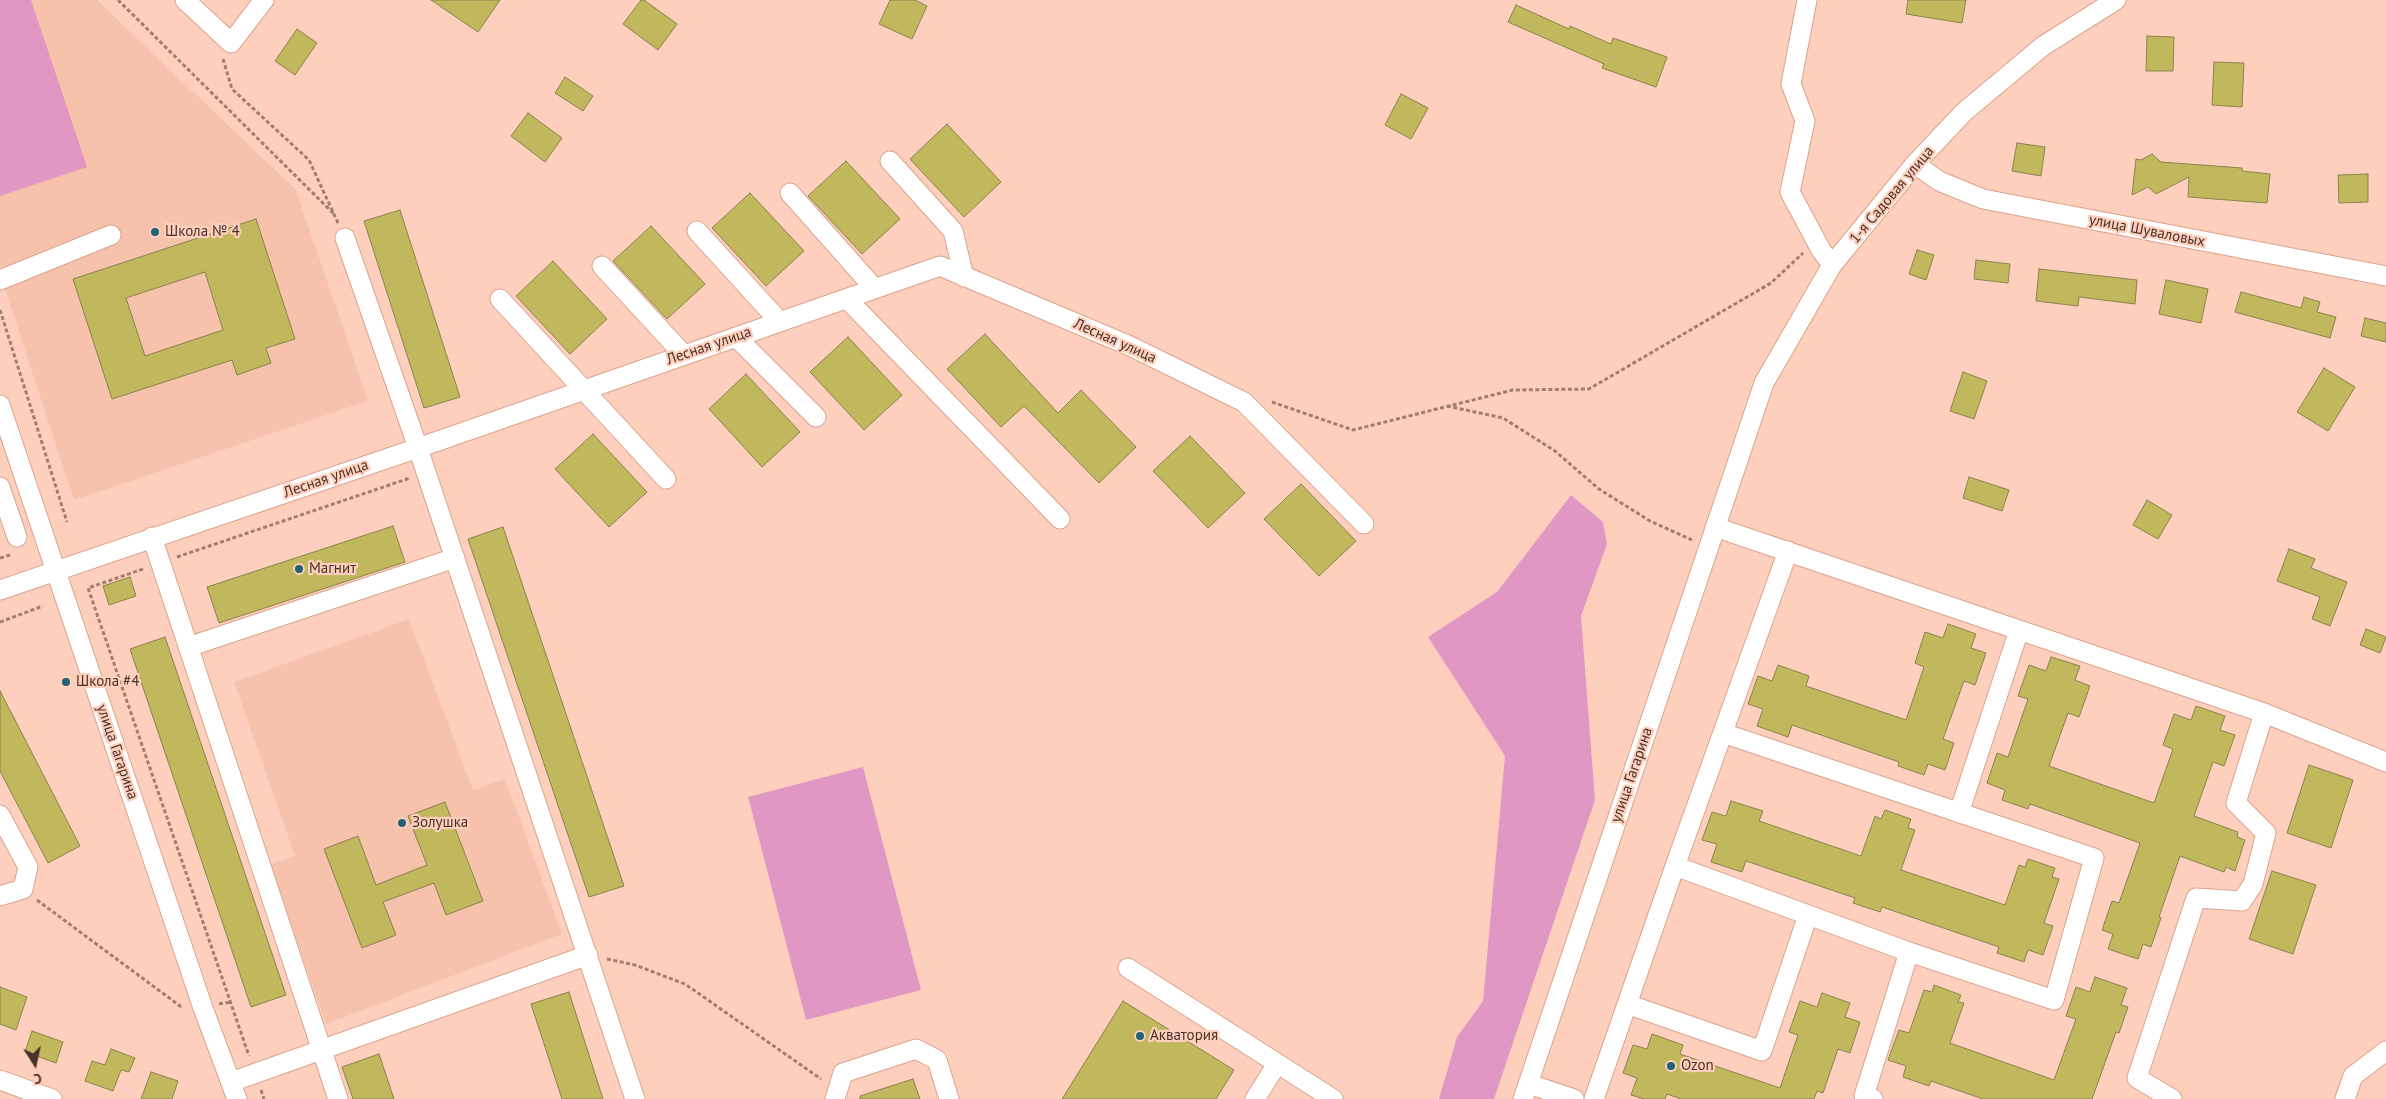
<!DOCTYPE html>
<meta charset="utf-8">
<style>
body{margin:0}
#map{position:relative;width:2386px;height:1099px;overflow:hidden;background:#fecfbc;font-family:"PT Sans",sans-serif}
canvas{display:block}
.north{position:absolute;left:10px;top:1039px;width:50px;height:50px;-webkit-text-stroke:4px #fecfbc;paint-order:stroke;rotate:170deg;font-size:14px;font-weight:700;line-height:20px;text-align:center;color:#493229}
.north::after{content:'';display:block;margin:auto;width:18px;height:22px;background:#493229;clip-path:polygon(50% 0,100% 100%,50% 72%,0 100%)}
</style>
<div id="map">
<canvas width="2386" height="1099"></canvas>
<div class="north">С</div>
</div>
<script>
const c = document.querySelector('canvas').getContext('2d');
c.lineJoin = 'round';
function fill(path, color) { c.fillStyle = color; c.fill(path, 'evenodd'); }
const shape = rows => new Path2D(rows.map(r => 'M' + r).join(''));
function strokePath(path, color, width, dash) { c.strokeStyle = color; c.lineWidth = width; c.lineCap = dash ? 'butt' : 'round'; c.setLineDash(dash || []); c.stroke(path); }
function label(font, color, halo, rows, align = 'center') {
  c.font = font + ' "PT Sans",sans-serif'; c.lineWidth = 4.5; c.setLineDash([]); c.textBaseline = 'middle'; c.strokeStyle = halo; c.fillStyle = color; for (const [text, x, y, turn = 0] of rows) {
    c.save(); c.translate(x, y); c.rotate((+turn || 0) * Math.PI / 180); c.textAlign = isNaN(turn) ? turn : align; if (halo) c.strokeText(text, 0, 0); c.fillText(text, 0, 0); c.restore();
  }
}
fill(shape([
 [0,0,97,0,296,190,368,401,74,500,0,274],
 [409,619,473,790,505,779,562,934,326,1024,270,864,295,856,234,682]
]), '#f6c2ac');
fill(shape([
 [0,0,31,0,87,167,0,196],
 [1571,495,1603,522,1607,544,1581,616,1595,800,1494,1099,1439,1099,1457,1037,1483,1001,1505,756,1428,637,1497,592],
 [863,767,921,990,806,1020,748,797]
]), '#e197c3');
const building = shape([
 [431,0,500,0,478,32,431,0],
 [641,0,644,0,677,24,658,50,623,24,641,0],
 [890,0,915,0,927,6,912,39,879,24,890,0],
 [1908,0,1966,0,1962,23,1906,14,1908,0],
 [1516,5,1569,29,1570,26,1611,44,1613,38,1667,57,1656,87,1602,68,1604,64,1508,22,1516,5],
 [297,29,317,43,295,75,275,61,297,29],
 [2147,36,2174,37,2173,71,2146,71,2147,36],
 [2214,62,2244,63,2242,107,2212,105,2214,62],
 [565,77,593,96,583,111,555,93,565,77],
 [1401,94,1428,108,1411,139,1385,125,1401,94],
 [528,113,562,138,545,162,511,136,528,113],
 [947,124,1001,182,964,217,910,159,947,124],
 [2017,143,2045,147,2041,176,2012,171,2017,143],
 [2152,154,2161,162,2242,168,2242,171,2270,174,2267,203,2188,197,2189,177,2156,194,2148,187,2132,195,2136,159,2141,160,2152,154],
 [846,161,900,219,862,254,808,196,846,161],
 [2368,174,2368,202,2339,203,2338,175,2368,174],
 [750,193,804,251,766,286,712,228,750,193],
 [400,210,460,397,424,408,364,221,400,210],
 [256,219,295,339,266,348,271,363,237,375,232,360,112,399,73,279,256,219],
 [205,272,223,330,145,356,126,298,205,272],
 [651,226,705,284,667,319,613,261,651,226],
 [1917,250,1934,255,1926,280,1909,274,1917,250],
 [1976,260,2010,264,2008,283,1974,279,1976,260],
 [553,261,607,319,570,354,516,296,553,261],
 [2039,269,2137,280,2135,304,2079,297,2078,306,2036,301,2039,269],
 [2166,280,2208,289,2201,323,2159,314,2166,280],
 [2241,292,2301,308,2304,297,2320,302,2317,312,2336,317,2330,338,2235,312,2241,292],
 [2365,318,2386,323,2386,342,2361,336,2365,318],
 [985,334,1058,413,1081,390,1136,447,1099,483,1024,406,1001,427,947,369,985,334],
 [848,337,902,395,864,430,810,372,848,337],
 [2324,368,2355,387,2328,431,2297,412,2324,368],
 [1963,372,1987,381,1974,419,1950,411,1963,372],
 [746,374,800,432,762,467,709,409,746,374],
 [593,434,647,492,609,527,555,469,593,434],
 [1190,436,1245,493,1208,528,1153,471,1190,436],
 [1969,477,2009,490,2002,511,1963,498,1969,477],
 [1301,484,1356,541,1319,576,1264,519,1301,484],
 [2147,500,2172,515,2158,539,2133,525,2147,500],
 [393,526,405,562,219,623,207,587,393,526],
 [503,527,624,886,589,897,468,539,503,527],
 [2289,549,2315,559,2311,568,2347,582,2330,626,2312,619,2320,597,2277,581,2289,549],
 [130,577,136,596,109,605,103,586,130,577],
 [1948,624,1976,634,1971,648,1986,653,1975,685,1964,681,1943,739,1954,743,1945,770,1928,764,1924,775,1898,766,1899,762,1792,725,1788,737,1757,726,1763,709,1748,704,1758,676,1772,681,1778,665,1809,676,1806,686,1906,720,1924,667,1915,663,1925,632,1943,638,1948,624],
 [2366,629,2386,637,2380,653,2360,645,2366,629],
 [165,637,286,995,251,1007,130,649,165,637],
 [2051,657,2080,666,2075,680,2090,686,2079,717,2068,713,2049,766,2154,803,2173,749,2163,745,2174,714,2191,720,2196,706,2225,716,2220,730,2235,735,2224,766,2213,762,2194,816,2238,832,2237,837,2245,840,2235,871,2226,867,2224,872,2180,856,2159,917,2161,918,2151,947,2143,944,2138,959,2108,949,2113,934,2102,930,2112,901,2119,903,2140,843,2030,804,2028,809,2002,800,2005,790,1987,783,1997,753,2008,757,2028,699,2018,696,2029,665,2046,671,2051,657],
 [0,691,80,846,48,863,0,771,0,691],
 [2309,765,2353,780,2331,848,2287,833,2309,765],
 [1731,801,1763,811,1759,821,1861,856,1875,816,1881,819,1885,810,1911,819,1908,828,1915,830,1901,870,2005,905,2019,865,2025,867,2028,859,2055,868,2052,877,2059,879,2044,923,2053,926,2043,955,2028,950,2024,962,1997,953,1999,947,1882,907,1880,912,1853,903,1855,898,1746,861,1742,872,1711,862,1717,844,1702,840,1712,812,1726,816,1731,801],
 [445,802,483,901,446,915,434,883,383,902,396,935,362,948,324,849,358,836,376,885,427,865,408,816,445,802],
 [2272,871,2316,885,2293,954,2249,939,2272,871],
 [2095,977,2127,988,2121,1005,2128,1007,2119,1033,2116,1032,2092,1099,1983,1099,1931,1081,1929,1086,1903,1077,1906,1066,1888,1060,1899,1030,1909,1033,1924,990,1932,992,1934,985,1961,995,1958,1002,1964,1003,1950,1043,2054,1080,2076,1019,2066,1016,2076,987,2090,992,2095,977],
 [0,987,27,997,16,1030,0,1024,0,987],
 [569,992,603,1099,562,1099,531,1004,569,992],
 [1822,993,1850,1003,1845,1017,1860,1022,1850,1053,1838,1049,1823,1093,1817,1091,1814,1099,1681,1099,1667,1094,1665,1099,1644,1099,1631,1095,1637,1078,1623,1073,1633,1045,1647,1049,1652,1034,1683,1045,1680,1054,1780,1088,1798,1035,1789,1032,1800,1001,1817,1007,1822,993],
 [1123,1001,1234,1070,1216,1099,1062,1099,1123,1001],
 [32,1031,63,1042,56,1063,25,1052,32,1031],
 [111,1049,135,1058,129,1072,121,1070,113,1091,85,1081,92,1061,105,1065,111,1049],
 [379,1054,394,1099,353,1099,342,1067,379,1054],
 [151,1072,178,1081,172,1099,141,1099,151,1072],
 [913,1079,920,1099,860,1099,860,1096,913,1079]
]);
fill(building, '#c1b75d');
strokePath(building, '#89834d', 1);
const minor = shape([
 [185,0,231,43,264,0],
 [1807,0,1791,84,1805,121,1790,192,1821,250,1832,265],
 [890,161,953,231,964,277],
 [1915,164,1939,181,1983,199,2386,276],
 [790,193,875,289],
 [697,231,780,322],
 [345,238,418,448,635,1099],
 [602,266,684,355],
 [0,280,111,235],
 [500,299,666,479],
 [847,299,1060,519],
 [736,337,816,417],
 [0,405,203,1008,237,1099],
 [0,487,17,537],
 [1715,527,2264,713,2386,762],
 [152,537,338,1099],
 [1788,551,1675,866,1909,952,1864,1096,1873,1099],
 [0,590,418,448,940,266,1130,346,1244,402,1364,524],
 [188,647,455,558],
 [1723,733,2094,858,2054,1000,1909,952],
 [1959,813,2019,630],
 [0,815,28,867,23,889,0,896],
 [1128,968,1333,1099],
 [1627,1004,1762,1051,1808,915],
 [0,1080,52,1099],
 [231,1082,588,955],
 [1529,1084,1574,1099],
 [835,1099,843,1073,916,1049,937,1060,949,1099],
 [1255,1099,1277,1064],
 [1523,1099,1764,383,1832,265,1915,164,1964,112,2043,46,2116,0],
 [1594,1099,1675,866],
 [2172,1099,2137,1078,2196,898,2242,901,2253,884,2266,833,2236,803,2264,713],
 [2345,1099,2353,1076,2386,1051]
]);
strokePath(minor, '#dba38c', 21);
strokePath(shape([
 [118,0,334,214],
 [223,59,232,89,309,160,338,223],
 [0,310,67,522],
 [1272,402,1353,430,1513,390,1589,389,1771,283,1803,253],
 [1447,406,1503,418,1555,451,1599,489,1650,521,1692,540],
 [177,557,410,478],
 [0,558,10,555],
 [143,569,88,588,249,1056],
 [0,622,43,606],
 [37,900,180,1006,184,1006],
 [607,959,635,965,685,984,821,1079],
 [219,1004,231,1002],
 [261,1090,264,1099]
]), '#a17e70', 3, [4, 2.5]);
strokePath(minor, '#fff', 19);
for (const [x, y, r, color] of [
 [155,232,5,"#226277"],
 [299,569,5,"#226277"],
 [66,682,5,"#226277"],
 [402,823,5,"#226277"],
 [1140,1036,5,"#226277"],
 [1671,1066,5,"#226277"]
]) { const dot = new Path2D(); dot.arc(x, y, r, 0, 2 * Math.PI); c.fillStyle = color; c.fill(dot); strokePath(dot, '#fecfbc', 2); }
label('15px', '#493229', '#fecfbc', [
 ["1-я Садовая улица",1892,195,-50],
 ["улица Шуваловых",2147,231,11],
 ["Лесная улица",1115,341,24],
 ["Лесная улица",709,346,-19],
 ["Лесная улица",326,479,-19],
 ["улица Гагарина",117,752,71],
 ["улица Гагарина",1632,775,-71]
]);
label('15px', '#493229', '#fecfbc', [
 ["Школа № 4",165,232],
 ["Магнит",309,569],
 ["Школа #4",76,682],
 ["Золушка",412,823],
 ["Акватория",1150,1036],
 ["Ozon",1681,1066]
], 'left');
</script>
